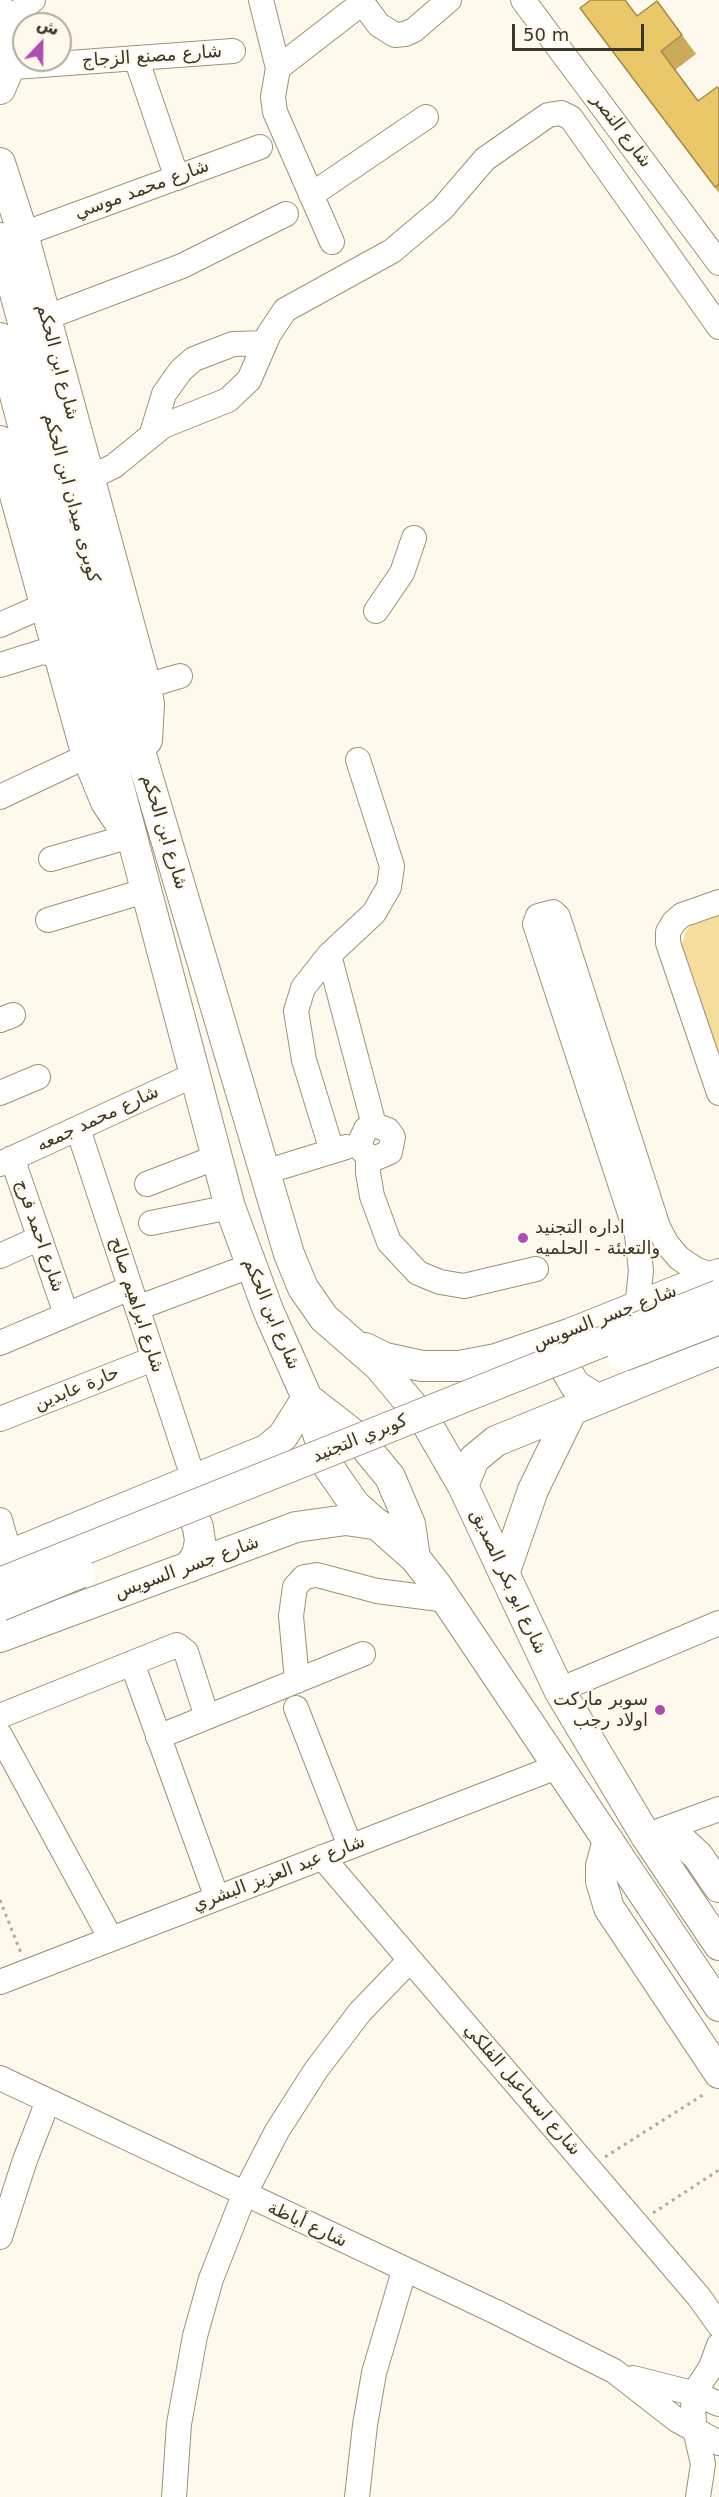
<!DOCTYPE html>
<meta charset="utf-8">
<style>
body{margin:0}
#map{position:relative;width:719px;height:2497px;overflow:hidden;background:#fdf9ec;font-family:"DejaVu Sans","Noto Sans Arabic",sans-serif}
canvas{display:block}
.north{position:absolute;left:12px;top:12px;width:60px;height:60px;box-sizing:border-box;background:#fdf9ec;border:2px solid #afab9e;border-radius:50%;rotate:22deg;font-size:16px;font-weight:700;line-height:24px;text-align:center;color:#3b362a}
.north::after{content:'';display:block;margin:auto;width:21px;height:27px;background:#af4cb3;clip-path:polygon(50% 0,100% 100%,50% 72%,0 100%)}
.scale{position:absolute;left:512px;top:24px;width:132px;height:27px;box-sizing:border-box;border:3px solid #3b362a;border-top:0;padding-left:8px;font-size:18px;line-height:21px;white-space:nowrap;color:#3b362a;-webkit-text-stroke:4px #fdf9ec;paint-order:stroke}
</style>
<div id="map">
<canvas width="719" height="2497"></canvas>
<div class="north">ش</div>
<div class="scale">50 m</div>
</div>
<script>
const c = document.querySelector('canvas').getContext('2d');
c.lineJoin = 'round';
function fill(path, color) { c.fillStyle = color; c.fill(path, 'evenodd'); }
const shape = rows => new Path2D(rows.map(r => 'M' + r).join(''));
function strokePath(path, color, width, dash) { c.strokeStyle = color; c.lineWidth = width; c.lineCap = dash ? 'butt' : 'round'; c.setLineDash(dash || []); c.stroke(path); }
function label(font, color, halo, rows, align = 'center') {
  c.font = font + ' "DejaVu Sans","Noto Sans Arabic",sans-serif'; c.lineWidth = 4.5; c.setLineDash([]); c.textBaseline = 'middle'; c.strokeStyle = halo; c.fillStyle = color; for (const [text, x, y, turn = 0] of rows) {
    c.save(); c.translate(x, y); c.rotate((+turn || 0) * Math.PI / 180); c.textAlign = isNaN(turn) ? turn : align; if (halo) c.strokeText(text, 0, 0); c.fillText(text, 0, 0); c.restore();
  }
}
fill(shape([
 [719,911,719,1074,681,950,685,933,693,921]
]), '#f5dd9d');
const minor = shape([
 [261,0,278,68,273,97,275,112,332,242],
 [360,0,379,25,395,35,405,34,414,30,449,0],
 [523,0,719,263],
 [6,22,33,0],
 [136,58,177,178],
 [0,68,233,51],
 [278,68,362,3],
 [311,195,426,117],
 [23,234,260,147],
 [45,318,182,266,286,214],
 [152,433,164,394,181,370,194,359,233,344,265,343],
 [89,478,114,466,163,426,228,400,249,380,269,334,285,310,392,251,442,209,485,159,548,115,561,113,571,118,719,327],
 [376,611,402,573,414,538],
 [0,625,36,609,44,600],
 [0,665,42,652,58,655],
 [146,686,180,676],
 [0,797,87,756],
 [51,859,134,835],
 [719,902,682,915,674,922,668,932,668,943,719,1093],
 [48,920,148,890],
 [329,955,374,1125],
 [0,1020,13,1015],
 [0,1093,38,1077],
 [78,1129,194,1480],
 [332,1151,304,1060,296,1011,303,988,329,955,374,913,389,887,392,866,358,760],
 [368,1156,376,1158,390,1152,393,1137,388,1130,374,1125,366,1129,360,1142,362,1150,368,1156,368,1173,372,1196,389,1242,418,1273,440,1282,464,1286,536,1269],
 [12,1158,66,1314],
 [0,1164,196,1074],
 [265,1172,346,1147],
 [147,1184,217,1157],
 [151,1223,230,1207],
 [0,1256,40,1238],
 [637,1307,641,1271,637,1235,535,924,538,916,553,912,558,917,658,1227,667,1244,679,1258,695,1269,713,1276],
 [137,1308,250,1266],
 [0,1343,130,1288],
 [0,1419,153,1359],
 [0,1520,10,1555],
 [132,1663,217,1898],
 [297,1681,291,1616,295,1587,304,1577,317,1575,377,1591,447,1600],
 [559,1690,719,1623],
 [296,1708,350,1846],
 [0,1716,177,1645,186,1652,207,1717],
 [0,1735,111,1939],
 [158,1737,363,1654],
 [648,1835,719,1809],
 [322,1857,699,2297,719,2325],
 [0,1982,559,1766],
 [0,2078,496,2312,614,2371,677,2420,719,2443],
 [0,2237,25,2160,48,2101],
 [633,2378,696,2394,719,2404],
 [174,2497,179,2424,195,2336,211,2279,244,2195,277,2131,316,2070,360,2012,410,1960],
 [357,2497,365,2425,374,2373,404,2271],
 [698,2497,703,2464,694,2425,693,2406,698,2387,711,2367,719,2345]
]);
const major = shape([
 [0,10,11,45,9,68,0,89],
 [0,163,23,234,146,686,149,704,147,740],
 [0,238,142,758,289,1254,303,1288,324,1318,379,1366,426,1422,463,1486,559,1690,646,1836,719,1945],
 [0,338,230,1207,268,1310,307,1398,328,1466,355,1505,415,1558,437,1586,719,2006],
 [0,441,87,756,106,802,120,823],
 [569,1334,564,1360,568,1373,575,1385,597,1399],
 [365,1348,385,1358,422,1366,459,1366,496,1359,569,1334,719,1274],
 [307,1398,357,1437,390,1477,410,1524,415,1558],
 [463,1486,474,1459,496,1441,719,1350],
 [165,1497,182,1504,192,1514,198,1527,200,1541,197,1555,189,1567],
 [0,1559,266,1450,283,1436,307,1398],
 [504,1574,533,1490,572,1410],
 [0,1637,296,1527,346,1520,379,1525],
 [646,1836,673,1838,684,1843,698,1856,719,1887],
 [608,1840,601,1866,601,1881,609,1908,719,2073]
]);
strokePath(minor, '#9d9274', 26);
strokePath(major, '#9d9274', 32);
strokePath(shape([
 [0,1900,21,1953],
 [605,2157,706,2093],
 [653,2213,719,2170]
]), '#afab9e', 3, [3, 4.5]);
strokePath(minor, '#fff', 24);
strokePath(major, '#fff', 30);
const majorBridge = shape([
 [623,1356,719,1319],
 [0,1583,719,1295],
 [0,1606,80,1573]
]);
strokePath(majorBridge, '#9d9274', 32, []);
strokePath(majorBridge, '#fff', 30);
fill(shape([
 [580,8,682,35,696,54,675,70,698,101,719,89,719,193,594,27]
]), '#c9ab5a');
const building = shape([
 [591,0,625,0,637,16,657,1,682,35,661,51,698,101,717,87,719,89,719,184,715,187,580,8,591,0]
]);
fill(building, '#eac769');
strokePath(building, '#a48b4a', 1.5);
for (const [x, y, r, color] of [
 [523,1238,6,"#af4cb3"],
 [660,1710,6,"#af4cb3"]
]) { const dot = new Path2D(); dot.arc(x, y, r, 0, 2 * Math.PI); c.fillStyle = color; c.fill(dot); strokePath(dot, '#fdf9ec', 2); }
label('18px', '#3b362a', '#fdf9ec', [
 ["شارع مصنع الزجاج",152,57,-4],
 ["شارع النصر",621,131,53],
 ["شارع محمد موسي",142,190,-20],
 ["شارع ابن الحكم",57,362,75],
 ["كوبرى ميدان ابن الحكم",71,498,75],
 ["شارع ابن الحكم",164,832,73],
 ["شارع محمد جمعه",98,1119,-25],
 ["شارع احمد فرج",39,1236,71],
 ["شارع ابراهيم صالح",136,1305,72],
 ["شارع ابن الحكم",271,1314,67],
 ["شارع جسر السويس",605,1318,-21],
 ["حارة عابدين",77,1389,-22],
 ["كوبري التجنيد",360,1439,-22],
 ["شارع جسر السويس",187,1568,-20],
 ["شارع ابو بكر الصديق",508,1582,65],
 ["شارع عبد العزيز البشري",279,1874,-21],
 ["شارع اسماعيل الفلكي",522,2090,49],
 ["شارع أباظة",307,2225,25]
]);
label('18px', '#3b362a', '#fdf9ec', [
 ["اداره التجنيد",535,1228],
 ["والتعبئة - الحلميه",535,1249],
 ["سوبر ماركت",648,1700,"right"],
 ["اولاد رجب",648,1721,"right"]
], 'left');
</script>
